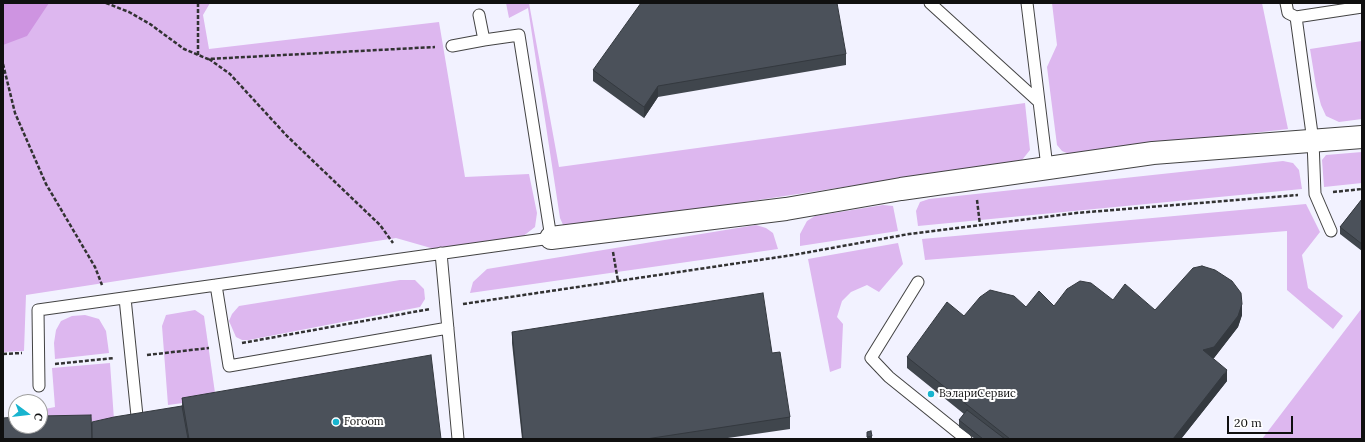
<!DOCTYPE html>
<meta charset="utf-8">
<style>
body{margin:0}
#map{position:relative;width:1365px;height:442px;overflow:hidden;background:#f2f2ff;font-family:Lora,serif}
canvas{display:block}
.frame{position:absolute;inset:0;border:4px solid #101010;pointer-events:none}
.north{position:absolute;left:8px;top:394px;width:40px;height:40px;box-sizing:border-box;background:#fff;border:1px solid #9f9f9f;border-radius:50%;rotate:105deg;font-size:11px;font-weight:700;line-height:16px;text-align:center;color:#101010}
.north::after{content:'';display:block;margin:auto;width:14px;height:18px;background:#18b4cf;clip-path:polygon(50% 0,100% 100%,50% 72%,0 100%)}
.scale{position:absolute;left:1227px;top:416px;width:66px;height:18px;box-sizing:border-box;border:2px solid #101010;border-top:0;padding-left:5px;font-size:12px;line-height:14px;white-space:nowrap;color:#101010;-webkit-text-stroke:3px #fff;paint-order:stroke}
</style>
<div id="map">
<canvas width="1365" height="442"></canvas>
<div class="frame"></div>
<div class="north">С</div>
<div class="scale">20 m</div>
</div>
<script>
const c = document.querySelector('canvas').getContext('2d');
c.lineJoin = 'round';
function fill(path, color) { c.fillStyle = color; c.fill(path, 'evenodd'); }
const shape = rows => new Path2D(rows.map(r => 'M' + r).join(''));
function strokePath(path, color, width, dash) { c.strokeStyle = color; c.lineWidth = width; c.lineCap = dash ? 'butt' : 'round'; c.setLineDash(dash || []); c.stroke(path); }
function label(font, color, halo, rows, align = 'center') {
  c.font = font + ' Lora,serif'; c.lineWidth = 4; c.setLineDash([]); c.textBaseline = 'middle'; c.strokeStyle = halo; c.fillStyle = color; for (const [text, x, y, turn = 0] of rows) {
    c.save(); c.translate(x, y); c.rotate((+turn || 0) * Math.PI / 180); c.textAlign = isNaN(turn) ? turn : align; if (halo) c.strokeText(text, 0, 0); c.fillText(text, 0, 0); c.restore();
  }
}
fill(shape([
 [3,3,210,3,203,15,209,49,439,22,465,177,529,174,537,213,535,227,522,237,438,250,396,238,26,295,24,351,3,352],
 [506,3,529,3,559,167,1025,103,1030,150,1022,160,574,228,564,227,560,218,528,8,509,18],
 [1052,3,1262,3,1288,129,1069,154,1062,151,1057,145,1047,67,1057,45],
 [1362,41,1362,119,1339,122,1326,116,1321,105,1316,86,1310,49],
 [1362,152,1362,183,1324,187,1322,160,1326,155],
 [1283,161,1293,163,1299,170,1302,189,918,226,916,211,920,202,929,199],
 [1306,204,1320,232,1302,255,1308,288,1343,316,1333,329,1287,290,1287,231,925,260,922,239],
 [883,205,893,206,898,231,800,246,800,234,807,221,815,216],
 [756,225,766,228,773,233,778,249,470,293,473,282,487,269],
 [898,243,903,264,879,292,867,285,851,292,842,301,837,317,843,324,841,368,830,372,808,259],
 [400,280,415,280,424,289,425,299,420,307,249,340,242,340,236,337,229,321,232,314,239,306],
 [1362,308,1362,437,1361,439,1262,439],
 [195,310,204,316,215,393,330,372,332,383,168,405,162,326,166,315],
 [85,315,99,319,106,331,109,353,55,359,54,343,56,330,61,321,72,316],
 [110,363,114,420,40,424,40,410,55,407,52,368]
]), '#ddb7ef');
fill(shape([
 [3,3,49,3,27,36,3,45]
]), '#ce94e1');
const lane = shape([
 [930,3,1039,102],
 [1027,3,1047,167],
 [1286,3,1288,13,1296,17,1362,7],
 [1296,17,1313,141,1315,194,1331,231],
 [452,46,484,40],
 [441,253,458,439],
 [918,282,871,358,889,377,966,439],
 [216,285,229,366,448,328],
 [125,298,137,416],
 [39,386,38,310,551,238,519,35,484,40,479,15]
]);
const street = shape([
 [551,238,786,209,901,189,1153,153,1362,137]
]);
strokePath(lane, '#434343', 13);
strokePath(street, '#434343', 24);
strokePath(shape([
 [106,3,129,12,150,24,184,49,208,59,435,47],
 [198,55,198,3],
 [209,59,230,74,287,136,380,225,393,243],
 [3,64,15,113,46,184,95,267,102,285],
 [1333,192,1362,189],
 [977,200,980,225],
 [613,252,618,281],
 [463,304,793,255,909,234,1076,213,1298,195],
 [242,343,430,309],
 [3,354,22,353],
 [147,355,209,348],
 [55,364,114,358]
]), '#323232', 2.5, [4, 2]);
strokePath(lane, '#fff', 11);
strokePath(street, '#fff', 22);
fill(shape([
 [846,54,846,65,658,97,644,118,593,81,593,70],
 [1362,199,1362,251,1340,234,1340,227],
 [1113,300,1155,310,1242,315,1238,327,1214,358,1213,358,1227,381,1181,439,975,439,959,427,959,420,964,414,907,368,907,357,964,316,1026,307,1054,306],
 [512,332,772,353,790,417,790,429,721,439,522,439,512,343],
 [182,398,441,439,3,439,182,406],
 [867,432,872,436,872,439,867,439]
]), '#40464d');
fill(shape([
 [658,86,658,97,644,118,644,107],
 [1242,304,1242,315,1238,327,1214,358,1203,361,1203,350],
 [1227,370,1227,381,1181,439,1173,439]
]), '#34393f');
const building = shape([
 [641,3,837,3,846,54,658,86,644,107,593,70,641,3],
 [1362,199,1362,244,1340,227,1362,199],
 [1202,266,1215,270,1232,281,1241,293,1242,304,1238,316,1214,347,1203,350,1227,370,1173,439,1010,439,907,357,947,302,964,316,980,297,990,290,1014,296,1026,307,1039,291,1054,306,1067,289,1080,281,1091,283,1113,300,1125,284,1155,310,1193,268,1202,266],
 [763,293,772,353,780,352,790,417,646,439,523,439,512,332,763,293],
 [431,355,441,439,189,439,182,398,431,355],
 [182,406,188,439,92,439,92,422,114,417,182,406],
 [967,410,1005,439,983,439,959,420,967,410],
 [91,415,92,439,3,439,3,418,16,417,16,426,40,426,40,416,91,415],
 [871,431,872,436,867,437,867,432,871,431]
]);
fill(building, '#4b515a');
strokePath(building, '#34393f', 1);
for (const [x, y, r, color] of [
 [931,394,4,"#18b4cf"],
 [336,422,4,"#18b4cf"]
]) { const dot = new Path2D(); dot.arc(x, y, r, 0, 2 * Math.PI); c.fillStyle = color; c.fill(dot); strokePath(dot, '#fff', 1.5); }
label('11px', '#101010', '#fff', [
 ["ВэлариСервис",939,394],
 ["Foroom",344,422]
], 'left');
</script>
